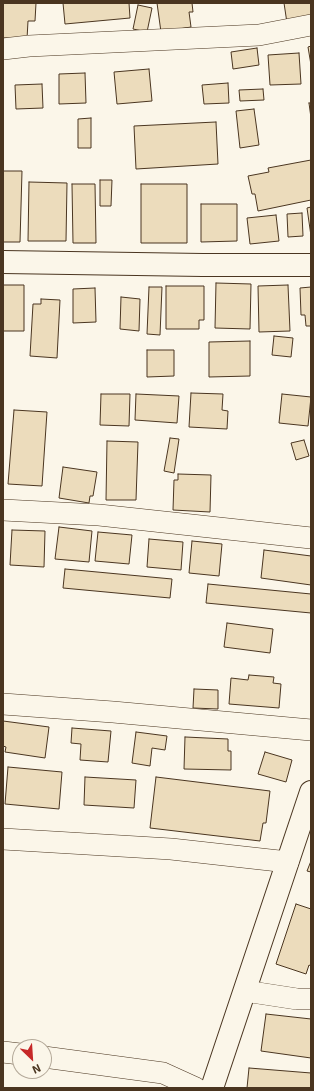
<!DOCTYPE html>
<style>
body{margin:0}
#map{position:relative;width:314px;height:1091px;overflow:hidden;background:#fbf6e9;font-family:"Exo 2",sans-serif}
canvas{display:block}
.frame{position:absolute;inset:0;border:4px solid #4a3520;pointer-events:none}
.north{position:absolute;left:12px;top:1039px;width:40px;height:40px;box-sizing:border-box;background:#fbf6e9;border:1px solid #b4a999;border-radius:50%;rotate:155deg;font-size:11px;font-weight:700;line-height:16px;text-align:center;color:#4a3520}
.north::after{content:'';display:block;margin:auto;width:14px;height:18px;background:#c62828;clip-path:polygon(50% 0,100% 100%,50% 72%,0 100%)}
</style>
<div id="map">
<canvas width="314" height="1091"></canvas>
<div class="frame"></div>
<div class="north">N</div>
</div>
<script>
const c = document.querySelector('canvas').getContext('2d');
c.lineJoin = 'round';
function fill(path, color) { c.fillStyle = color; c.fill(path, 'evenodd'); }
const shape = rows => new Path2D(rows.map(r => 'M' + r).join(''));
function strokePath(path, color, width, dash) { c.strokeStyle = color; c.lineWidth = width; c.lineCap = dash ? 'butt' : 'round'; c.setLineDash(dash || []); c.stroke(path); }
const building = shape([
 [3,3,36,3,35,21,28,21,27,39,3,38,3,3],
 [63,3,129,3,130,18,65,24,63,3],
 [157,3,192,3,193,12,189,12,191,27,161,32,157,3],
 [284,3,311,3,311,19,287,23,284,3],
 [138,5,152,8,147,32,133,29,138,5],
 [311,46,311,65,308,47,311,46],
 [257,48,259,65,233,69,231,52,257,48],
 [299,53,301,84,270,85,268,55,299,53],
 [149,69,152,101,117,104,114,72,149,69],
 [85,73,86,103,59,104,59,74,85,73],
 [228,83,229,103,204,104,202,85,228,83],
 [42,84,43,108,16,109,15,85,42,84],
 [263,89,264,100,240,101,239,90,263,89],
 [309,103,311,103,311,118,309,103],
 [254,109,259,145,240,148,236,111,254,109],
 [91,118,91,148,78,148,78,119,91,118],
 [216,122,218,164,136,169,134,126,216,122],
 [311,160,311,200,258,211,255,194,252,194,248,176,269,172,268,168,311,160],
 [3,171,22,171,20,242,3,242,3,171],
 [100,180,112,180,111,206,100,206,100,180],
 [29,182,67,183,66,241,28,241,29,182],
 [72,184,95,184,96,243,73,243,72,184],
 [141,184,187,184,187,243,141,243,141,184],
 [201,204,237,204,237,241,201,242,201,204],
 [311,207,311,236,307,208,311,207],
 [302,213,303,236,288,237,287,214,302,213],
 [276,215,279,241,250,244,247,218,276,215],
 [216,283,251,284,250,329,215,328,216,283],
 [3,285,24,285,24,331,3,331,3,285],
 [288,285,290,331,259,332,258,286,288,285],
 [166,286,204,286,204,320,199,320,199,329,166,329,166,286],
 [149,287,162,287,160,335,147,334,149,287],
 [311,287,311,326,306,326,305,315,301,315,300,288,311,287],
 [95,288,96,322,73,323,73,289,95,288],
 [121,297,140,299,139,331,120,329,121,297],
 [41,299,60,300,57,358,30,356,33,304,41,304,41,299],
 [274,336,293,338,291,357,272,355,274,336],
 [250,341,250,376,209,377,209,342,250,341],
 [147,350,174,350,174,376,147,377,147,350],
 [191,393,223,394,222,410,228,411,227,429,189,427,191,393],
 [101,394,130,394,129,426,100,425,101,394],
 [136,394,179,396,177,423,135,420,136,394],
 [282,394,311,397,308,426,279,423,282,394],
 [14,410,47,412,42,486,8,484,14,410],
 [170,438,179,439,174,473,164,471,170,438],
 [304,440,309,456,296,460,291,443,304,440],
 [107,441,138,442,136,500,106,500,107,441],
 [63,467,97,472,93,496,90,496,89,503,59,498,63,467],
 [178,474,211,475,210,512,173,510,174,480,178,480,178,474],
 [59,527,92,531,89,562,55,559,59,527],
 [12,530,45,531,44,567,10,565,12,530],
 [98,532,132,535,129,564,95,561,98,532],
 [149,539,183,542,181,570,147,567,149,539],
 [192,541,222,544,219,576,189,573,192,541],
 [264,550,311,556,311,585,261,578,264,550],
 [65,569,172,579,170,598,63,588,65,569],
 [208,584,311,594,311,613,206,603,208,584],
 [227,623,273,629,270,653,224,647,227,623],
 [249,675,274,677,273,683,281,684,279,708,229,704,231,678,248,680,249,675],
 [194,689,218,690,218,709,193,708,194,689],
 [3,721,49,727,45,758,5,752,6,747,3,746,3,721],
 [72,728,111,731,108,762,80,760,81,744,71,743,72,728],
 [136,732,167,736,165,750,152,748,150,766,132,763,136,732],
 [185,737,228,739,228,751,231,751,231,770,184,769,185,737],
 [265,752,292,760,286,782,258,774,265,752],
 [8,767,62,772,59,809,5,804,8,767],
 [85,777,136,780,134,808,84,805,85,777],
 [156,777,270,791,266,823,263,823,260,841,150,828,156,777],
 [311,861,311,872,307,871,311,861],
 [296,904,311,909,311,966,309,965,306,974,276,964,296,904],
 [266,1014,311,1019,311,1058,261,1051,266,1014],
 [249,1068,311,1073,311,1088,247,1088,249,1068]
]);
fill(building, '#ecdcbc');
strokePath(building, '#4a3520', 1);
const minor = shape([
 [3,49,29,46,259,35,311,25],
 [3,510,99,515,311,538],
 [3,704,113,712,311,730],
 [3,839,171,849,288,862],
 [245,991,297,999,311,999],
 [3,1052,20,1054],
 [44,1057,163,1073,196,1088]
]);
const tertiary = shape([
 [212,1088,311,792]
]);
const secondary = shape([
 [3,262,203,265,311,265]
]);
strokePath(minor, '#4a3520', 22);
strokePath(tertiary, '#4a3520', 24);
strokePath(secondary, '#4a3520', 24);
strokePath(minor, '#fbf6e9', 21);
strokePath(tertiary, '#fbf6e9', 22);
strokePath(secondary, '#fbf6e9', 22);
</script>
